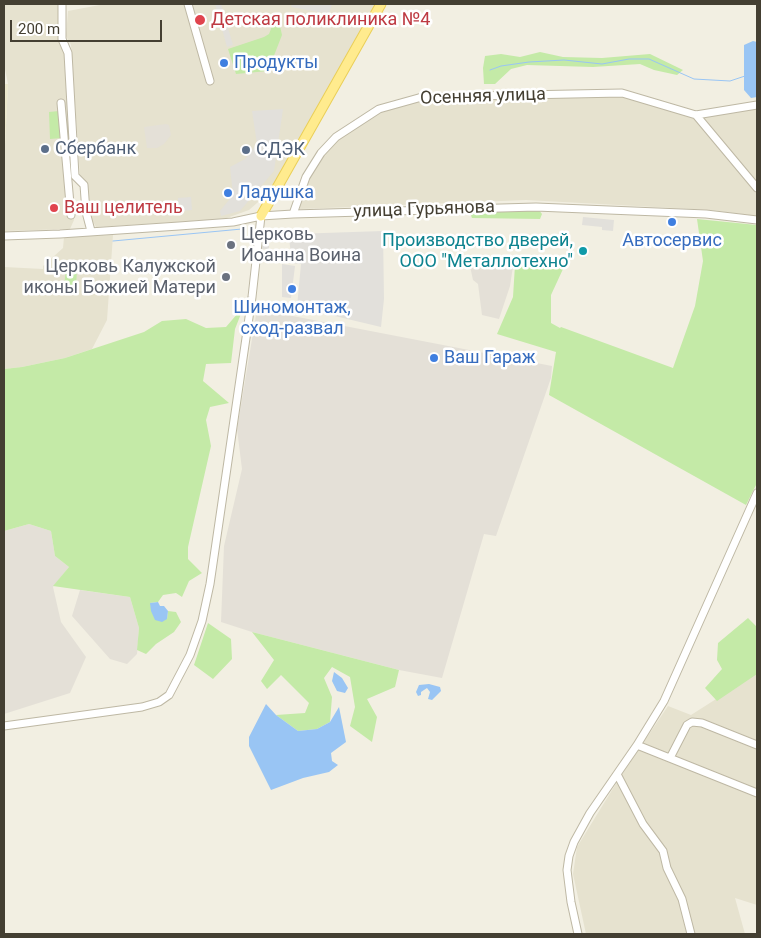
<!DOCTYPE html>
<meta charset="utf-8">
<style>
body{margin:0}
#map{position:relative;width:761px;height:938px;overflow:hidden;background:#f2efe2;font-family:Roboto,sans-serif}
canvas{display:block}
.frame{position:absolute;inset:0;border:5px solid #443f32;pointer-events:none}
.scale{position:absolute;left:10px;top:20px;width:152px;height:22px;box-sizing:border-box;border:2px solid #443f32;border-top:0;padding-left:6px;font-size:15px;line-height:18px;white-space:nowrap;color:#443f32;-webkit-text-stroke:4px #fff;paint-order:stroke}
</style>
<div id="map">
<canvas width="761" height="938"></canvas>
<div class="frame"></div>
<div class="scale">200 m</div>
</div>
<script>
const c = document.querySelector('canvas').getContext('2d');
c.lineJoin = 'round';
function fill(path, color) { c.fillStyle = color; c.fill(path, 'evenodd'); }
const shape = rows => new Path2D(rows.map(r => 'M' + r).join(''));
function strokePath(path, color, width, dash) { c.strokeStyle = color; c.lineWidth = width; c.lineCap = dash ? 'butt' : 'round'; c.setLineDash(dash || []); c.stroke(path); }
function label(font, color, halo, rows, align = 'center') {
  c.font = font + ' Roboto,sans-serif'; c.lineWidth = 5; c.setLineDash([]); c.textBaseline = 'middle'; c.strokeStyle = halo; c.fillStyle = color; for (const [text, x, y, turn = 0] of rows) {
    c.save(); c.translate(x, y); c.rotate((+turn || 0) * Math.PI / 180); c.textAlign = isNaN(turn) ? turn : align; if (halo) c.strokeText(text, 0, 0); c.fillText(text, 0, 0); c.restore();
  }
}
fill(shape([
 [4,4,58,4,60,41,65,56,74,220,70,229,4,231,4,165,8,84,4,64],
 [105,4,377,4,280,173,265,196,249,210,224,219,96,227,92,220,88,190,84,179,80,175,71,45,66,36,68,11],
 [622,94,696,117,757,107,757,216,710,210,526,200,300,209,299,196,314,165,337,138,381,110,404,103,449,97],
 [113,235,107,320,92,349,65,358,22,367,4,369,4,267,43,269,43,266,63,248,64,237],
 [757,673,757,905,735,898,745,934,586,934,573,874,577,847,617,782,668,706,691,715]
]), '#e6e2cf');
fill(shape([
 [166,124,169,125,171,135,164,144,157,148,147,148,144,127],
 [471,258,514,260,510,286,499,319,482,315,478,284,473,280,470,266],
 [275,302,277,313,552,366,551,378,496,536,484,534,442,678,399,670,252,632,221,622,224,546,242,469,237,429,258,303],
 [29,524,51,531,55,556,69,567,53,587,61,622,86,657,70,693,4,714,4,531],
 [80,590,130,597,139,628,137,654,127,664,110,659,72,616]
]), '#e4e0d7');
fill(shape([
 [4,84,8,84,4,165]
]), '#ece7cb');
fill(shape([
 [280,15,282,23,280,26,282,35,268,71,236,74,228,49,264,37,269,34,271,29,270,18],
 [540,52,563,57,602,58,650,54,683,70,677,75,654,70,640,64,593,67,527,65,511,69,495,84,484,84,483,68,485,56,501,54,520,57],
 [59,111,62,138,50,139,49,112],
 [538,209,542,214,540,219,472,218,470,213,475,212],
 [697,219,757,225,757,483,746,505,549,395,556,352,497,334,513,297,515,265,518,259,550,262,563,269,551,295,551,323,560,328,561,327,673,368,695,306,703,261],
 [66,268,77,269,76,287,64,287],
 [244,306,235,329,231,363,206,364,203,381,229,403,210,407,206,420,211,446,188,547,188,559,202,573,189,581,182,597,176,593,163,595,158,602,150,603,167,619,168,611,176,612,181,622,174,632,156,644,146,654,137,650,139,628,130,597,53,586,69,567,55,556,51,531,29,524,4,531,4,369,22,367,65,358,144,332,162,321,186,319,206,328,226,327],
 [748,618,757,627,757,674,717,701,705,688,722,669,717,660,718,643],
 [208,623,231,639,232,659,213,679,194,665],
 [252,632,399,670,395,687,367,699,377,717,372,742,350,726,355,707,350,677,332,667,324,678,332,697,330,722,317,729,298,731,276,715,305,713,309,703,281,675,267,689,261,681,274,660]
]), '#c4eaa7');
fill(shape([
 [215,4,221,4,233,45,227,47],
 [292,4,332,4,329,14,291,7],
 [283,109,274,171,240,211,221,216,220,211,233,195,230,167,245,159,257,144,252,111],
 [191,197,192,210,179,211,178,198],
 [583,217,614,220,613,231,602,230,602,227,582,225],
 [267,229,271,230,274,236,269,237,269,249,260,249,261,233],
 [383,231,384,299,381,327,297,307,301,264,292,263,289,238,294,234],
 [282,264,295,266,291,298,282,297]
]), '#e2e0db');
fill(shape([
 [753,41,757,42,757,97,751,98,744,90,744,45],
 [158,602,160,606,164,606,168,611,167,619,162,622,155,620,151,611,150,603],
 [334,672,342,678,348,688,345,693,337,691,332,681],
 [429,684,440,687,441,691,432,700,428,699,430,692,427,688,421,692,421,695,418,696,416,692,419,685],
 [266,704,276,715,298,731,317,729,330,722,339,707,346,742,331,753,332,761,338,765,329,772,303,778,271,790,249,746,249,737]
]), '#99c5f4');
strokePath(shape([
 [490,70,501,66,529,62,564,60,602,64,629,59,649,59,694,79,730,81,745,76],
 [113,241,242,229]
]), '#99c5f4', 1);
const minor = shape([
 [62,4,62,39,68,53,75,176,84,185,86,212,91,231],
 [188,4,210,81],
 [61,103,71,215],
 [696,115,757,188],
 [293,214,306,177,321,153,336,137,379,109,422,97,622,93,696,115,757,105],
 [4,236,60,234,179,226,233,222,261,216,293,214,536,207,706,214,757,220],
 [4,726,142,707,159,702,169,695,190,655,202,621,210,584,252,297,261,216],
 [637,745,757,793],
 [670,758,687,725,692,722,702,723,757,745],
 [617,774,643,824,663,851,667,868,682,899,691,934],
 [578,934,571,902,567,870,569,856,574,842,590,813,637,745,664,701,757,493]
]);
const major = shape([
 [261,216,381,4]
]);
strokePath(minor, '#beb8a4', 9);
strokePath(major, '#eacf58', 11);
strokePath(minor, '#fff', 7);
strokePath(major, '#ffeb8e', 9);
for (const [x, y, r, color] of [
 [200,20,6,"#e0444e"],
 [224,63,5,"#3f7fe0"],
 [45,149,5,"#5c6f8a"],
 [246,150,5,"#5c6f8a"],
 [228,193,5,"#3f7fe0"],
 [54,208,5,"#e0444e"],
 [672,222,5,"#3f7fe0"],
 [231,245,5,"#6b7280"],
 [583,251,5,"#0f9aa8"],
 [226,277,5,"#6b7280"],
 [292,289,5,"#3f7fe0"],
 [434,358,5,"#3f7fe0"]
]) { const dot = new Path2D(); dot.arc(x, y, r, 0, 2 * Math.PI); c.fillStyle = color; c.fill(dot); strokePath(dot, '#fff', 2); }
label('18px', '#be3a42', '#fff', [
 ["Детская поликлиника №4",211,20],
 ["Ваш целитель",64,208]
], 'left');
label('18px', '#366cbe', '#fff', [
 ["Продукты",234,63],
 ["Ладушка",238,193],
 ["Автосервис",672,241,"center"],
 ["Шиномонтаж,",292,308,"center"],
 ["сход-развал",292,329,"center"],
 ["Ваш Гараж",444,358]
], 'left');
label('18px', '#443f32', '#fff', [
 ["Осенняя улица",483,97,-2],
 ["улица Гурьянова",424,210,-2]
]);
label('18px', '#4e5e75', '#fff', [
 ["Сбербанк",55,149],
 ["СДЭК",256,150]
], 'left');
label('18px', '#5b616d', '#fff', [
 ["Церковь",241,235],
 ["Иоанна Воина",241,256],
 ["Церковь Калужской",216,267,"right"],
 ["иконы Божией Матери",216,288,"right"]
], 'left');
label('18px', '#0d838f', '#fff', [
 ["Производство дверей,",573,241],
 ["ООО \"Металлотехно\"",573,262]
], 'right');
</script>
